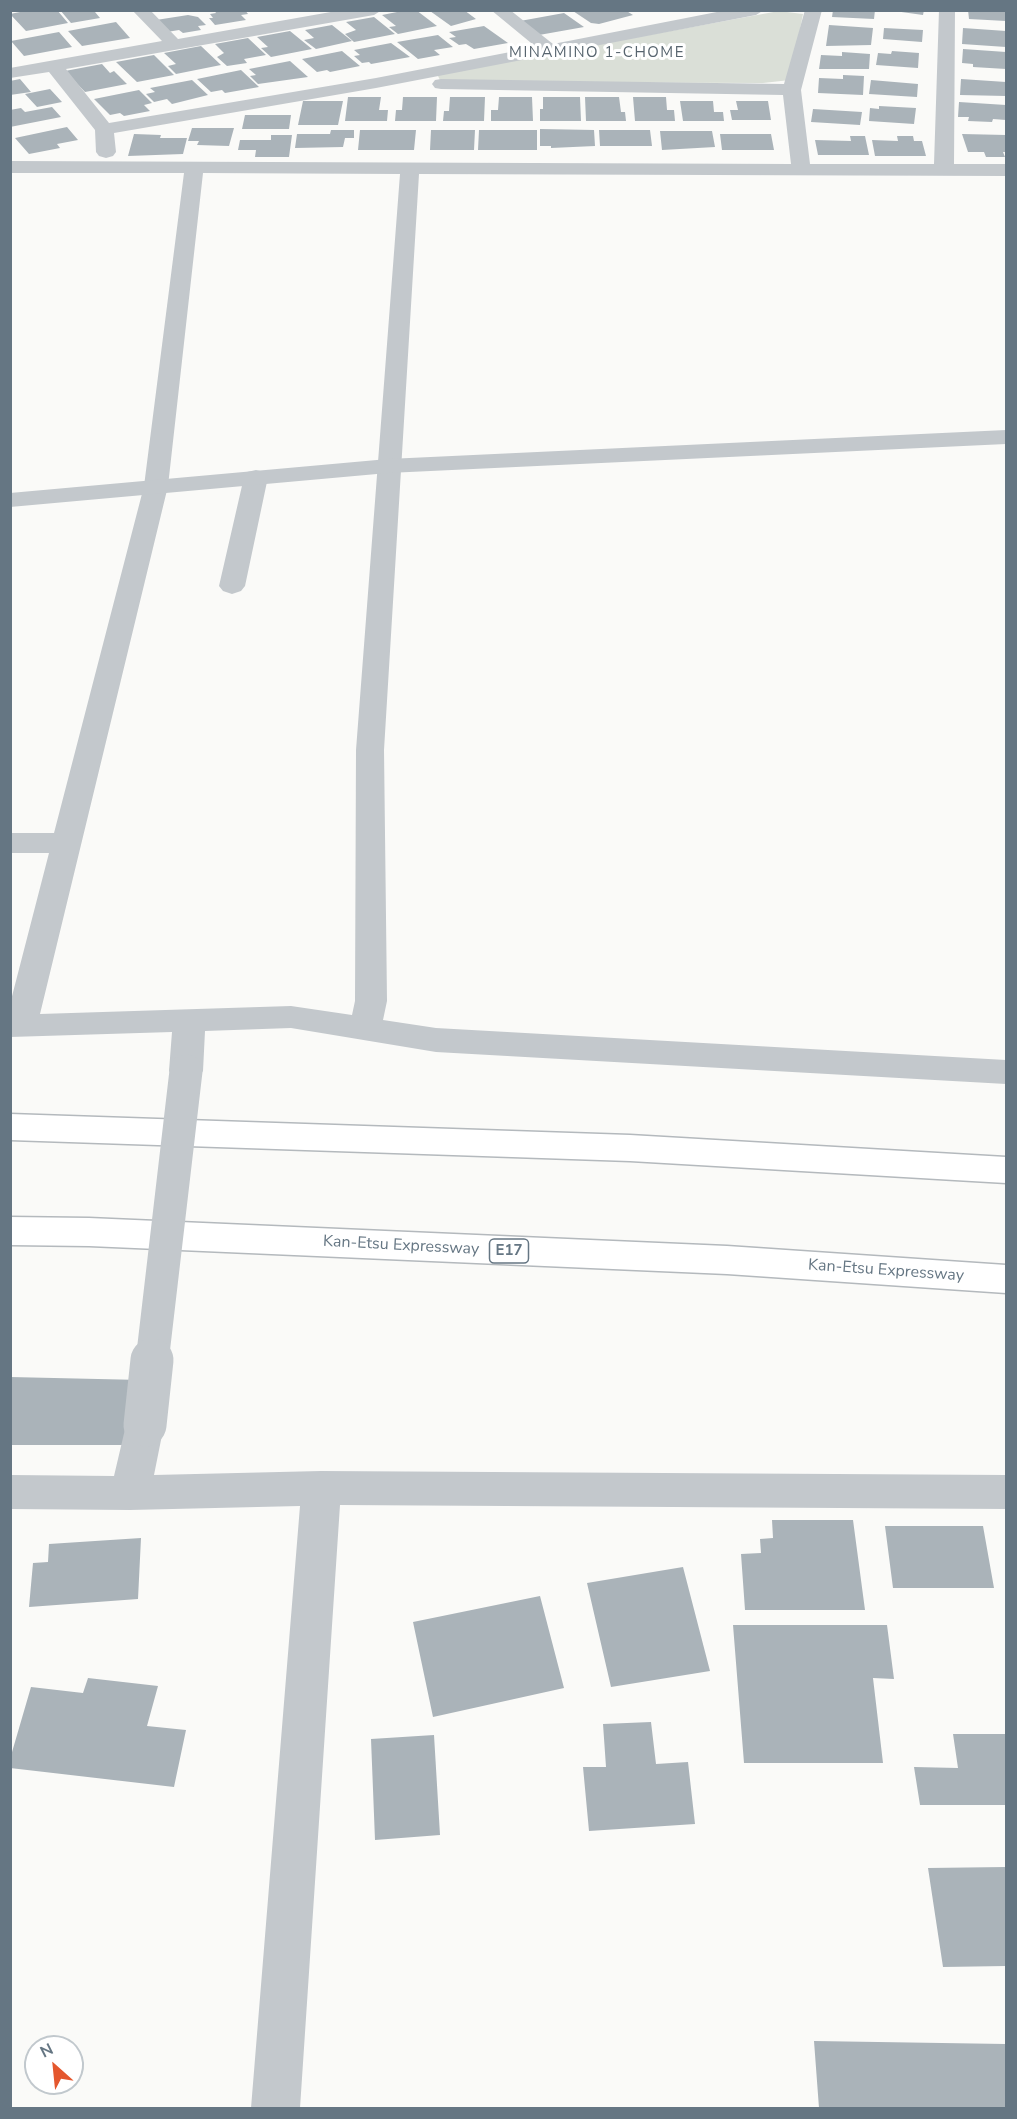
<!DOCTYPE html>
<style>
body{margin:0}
#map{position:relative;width:1017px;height:2119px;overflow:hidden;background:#fafaf8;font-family:"Nunito Sans",sans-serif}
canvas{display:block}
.frame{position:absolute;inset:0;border:12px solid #657683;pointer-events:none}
.north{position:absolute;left:24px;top:2035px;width:60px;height:60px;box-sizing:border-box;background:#fff;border:2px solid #c1c8cd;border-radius:50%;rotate:333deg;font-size:16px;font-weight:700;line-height:24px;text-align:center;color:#657683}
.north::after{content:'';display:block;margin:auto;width:21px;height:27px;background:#e4572e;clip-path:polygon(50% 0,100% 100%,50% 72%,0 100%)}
</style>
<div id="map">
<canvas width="1017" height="2119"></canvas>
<div class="frame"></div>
<div class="north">N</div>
</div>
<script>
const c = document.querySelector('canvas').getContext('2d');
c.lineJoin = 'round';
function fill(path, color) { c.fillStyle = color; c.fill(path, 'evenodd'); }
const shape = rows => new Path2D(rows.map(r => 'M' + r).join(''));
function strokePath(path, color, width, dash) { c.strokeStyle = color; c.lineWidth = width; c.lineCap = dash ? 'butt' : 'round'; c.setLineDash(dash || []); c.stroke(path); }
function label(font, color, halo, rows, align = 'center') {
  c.font = font + ' "Nunito Sans",sans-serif'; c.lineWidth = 6; c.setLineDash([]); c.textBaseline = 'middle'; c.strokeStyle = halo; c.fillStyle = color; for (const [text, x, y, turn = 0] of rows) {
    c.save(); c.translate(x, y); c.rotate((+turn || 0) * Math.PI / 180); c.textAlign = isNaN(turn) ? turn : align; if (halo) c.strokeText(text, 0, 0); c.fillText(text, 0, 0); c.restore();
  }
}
fill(shape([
 [779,11,803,14,790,80,763,83,441,82,437,74]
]), '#dadfd7');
fill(shape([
 [30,10,57,10,68,23,26,31,10,14],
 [60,10,99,10,95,12,100,18,71,23],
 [214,10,245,10,248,14,241,15,246,20,215,25,209,18,213,18,210,14,216,13],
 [407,10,416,10,437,26,398,34,389,27,396,26,382,15],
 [433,10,464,10,476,19,451,26,430,11],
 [625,10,633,15,599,24,591,23,573,11],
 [833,10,875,10,874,19,832,17],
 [887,10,924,10,923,15],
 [968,10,1005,10,1006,21,969,19],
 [564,13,584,27,539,35,520,21],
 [188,15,198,17,206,25,198,26,201,30,183,33,179,30,167,32,156,20],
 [374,17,395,34,354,42,345,34,356,30,346,22],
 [116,22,130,38,82,46,68,31],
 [332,25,352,41,316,49,304,40,314,38,305,30],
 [829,25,873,28,871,45,826,46],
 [484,26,508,43,474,49,466,44,459,45,449,38,456,37,449,32],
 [884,28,923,30,922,42,883,39],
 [963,28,1006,31,1006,47,962,44],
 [290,31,312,49,271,57,261,48,268,47,257,37],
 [59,32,72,47,24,56,11,41],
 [438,35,453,47,434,50,440,55,418,59,397,42],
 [248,38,266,55,244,59,247,63,227,66,217,57,224,53,215,44],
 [391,43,410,57,371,64,369,62,362,63,354,56,360,55,354,50],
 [201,46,221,65,176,74,168,66,176,64,164,53],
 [963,49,1006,52,1006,69,973,67,973,64,962,63],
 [342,51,360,66,330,72,327,70,317,72,302,59],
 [892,51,919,53,918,68,876,65,878,53,891,54],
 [842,52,870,54,869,69,819,69,821,55,842,56],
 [154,55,174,75,137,82,116,62],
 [290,61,308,77,258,84,250,76,256,75,249,69],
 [102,64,110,73,114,71,127,84,85,92,65,71],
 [241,70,259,87,225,93,222,90,211,92,197,79],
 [843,75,864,76,863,95,818,93,819,78,843,79],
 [20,79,31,92,10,95,10,81],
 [961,79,1006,82,1006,96,960,95],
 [192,80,208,95,172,104,167,99,154,102,146,94,155,92,150,88],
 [871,80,918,84,917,97,869,94],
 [50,89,62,102,37,107,25,94],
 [139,90,152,103,144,105,150,111,124,116,120,113,110,115,94,99],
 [348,97,381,97,379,110,388,110,387,121,345,121],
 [403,97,437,97,436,121,395,121,396,110,402,110],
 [450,97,485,97,484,121,443,121,444,111,449,111],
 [499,97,532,97,533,121,491,121,491,110,498,110],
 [543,97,580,97,581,121,540,121,540,109,543,109],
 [585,97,619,97,621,112,625,112,626,121,586,121],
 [633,97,666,97,667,110,674,110,675,121,635,121],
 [303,101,343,101,338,125,298,125],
 [680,101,713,101,714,112,723,112,724,121,683,121],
 [736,101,768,101,771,120,732,120,730,110,738,110],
 [959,102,1006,105,1006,120,993,119,992,122,968,121,969,117,958,117],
 [879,106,916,108,914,124,869,121,870,108,879,109],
 [52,107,61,117,10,127,10,110,21,108,25,112],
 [813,109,862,112,860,125,811,122],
 [245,115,291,115,289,129,242,129],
 [67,127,78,140,57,144,60,148,29,154,15,138],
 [192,128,234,128,229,146,197,145,199,141,188,141],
 [540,129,594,130,595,146,551,148,551,146,540,146],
 [331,130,354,130,354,138,345,138,343,147,295,148,297,134,330,134],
 [360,130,416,130,414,150,358,150],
 [431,130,475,130,474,150,430,150],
 [479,130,537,130,537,150,478,150],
 [599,130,650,130,652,146,600,146],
 [660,131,712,131,715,147,662,150],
 [134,134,161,135,160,138,187,138,183,154,128,156],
 [720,134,771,134,774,150,722,150],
 [962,134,1006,135,1006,152,1003,152,1005,157,986,157,984,152,968,152],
 [271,135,292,135,289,157,255,157,256,150,238,150,240,140,271,140],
 [850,136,865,136,869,155,818,155,815,140,851,141],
 [897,136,913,136,914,141,922,141,926,156,875,156,872,140,898,141],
 [10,1377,142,1380,132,1445,10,1445],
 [772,1520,853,1520,865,1610,745,1610,741,1554,761,1553,760,1539,773,1538],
 [885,1526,983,1526,994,1588,893,1588],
 [141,1538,138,1599,29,1607,33,1563,48,1562,49,1544],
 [683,1567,710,1671,611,1687,587,1583],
 [540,1596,564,1688,433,1717,413,1622],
 [733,1625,887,1625,894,1679,873,1678,883,1763,744,1763],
 [88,1678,158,1686,147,1726,186,1730,174,1787,10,1768,10,1759,31,1687,83,1693],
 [651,1722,656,1764,688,1762,695,1824,589,1831,583,1767,606,1767,603,1724],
 [953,1734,1006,1734,1006,1805,920,1805,914,1767,958,1768],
 [434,1735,440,1835,375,1840,371,1739],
 [1006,1867,1006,1966,943,1967,928,1868],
 [814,2041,1006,2044,1006,2108,819,2108]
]), '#aab3b9');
const motorway = shape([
 [10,1114,630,1135,1006,1157,1006,1183,630,1161,10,1140,10,1114],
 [10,1217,89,1218,727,1246,1006,1265,1006,1293,727,1274,89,1246,10,1245,10,1217]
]);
strokePath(motorway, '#b4b9bd', 3);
fill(shape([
 [132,10,150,10,178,39,342,10,382,10,374,15,66,69,109,123,376,78,536,47,491,10,510,10,553,44,727,10,764,10,756,15,376,88,114,133,116,152,113,156,106,158,99,156,96,152,95,130,49,72,10,78,10,68,162,41,132,10],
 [805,10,822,10,801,90,810,164,934,164,939,10,955,10,954,164,1006,164,1006,176,419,174,384,750,387,1001,383,1020,436,1028,1006,1060,1006,1084,436,1052,291,1028,205,1031,203,1071,198,1079,186,1083,174,1079,169,1071,172,1032,10,1037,10,1004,49,853,10,853,10,833,54,833,144,486,184,173,10,173,10,161,791,164,783,95,441,89,435,88,432,84,435,80,441,79,784,84,805,10],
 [203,173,400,174,356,750,355,1001,352,1015,291,1006,40,1014,168,486,203,173],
 [256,470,265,472,268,477,245,586,241,591,232,594,223,591,219,586,244,477,247,472,256,470],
 [145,1409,159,1414,164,1425,154,1475,321,1471,1006,1475,1006,1509,340,1505,300,2108,251,2108,300,1506,130,1510,10,1509,10,1475,114,1476,126,1425,131,1414,145,1409]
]), '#c3c8cc');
fill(shape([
 [1006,430,1006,444,388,473,10,507,10,493,388,459,1006,430]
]), '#c3c8cc');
fill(motorway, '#fff');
strokePath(shape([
 [152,1362,186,1071]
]), '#c3c8cc', 33);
strokePath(shape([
 [145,1425,152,1360]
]), '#c3c8cc', 43);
c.letterSpacing = '1.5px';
label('15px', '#57646e', '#fff', [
 ["MINAMINO 1-CHOME",597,53]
]);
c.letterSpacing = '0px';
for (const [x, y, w] of [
 [509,1251,39]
]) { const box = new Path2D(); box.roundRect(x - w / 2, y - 12, w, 24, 4.5); c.fillStyle = '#fff'; c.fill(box); strokePath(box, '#657683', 1.5); }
label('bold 15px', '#657683', null, [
 ["E17",509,1251]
]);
label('16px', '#657683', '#fff', [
 ["Kan-Etsu Expressway",401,1246,3],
 ["Kan-Etsu Expressway",886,1271,4]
]);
</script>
